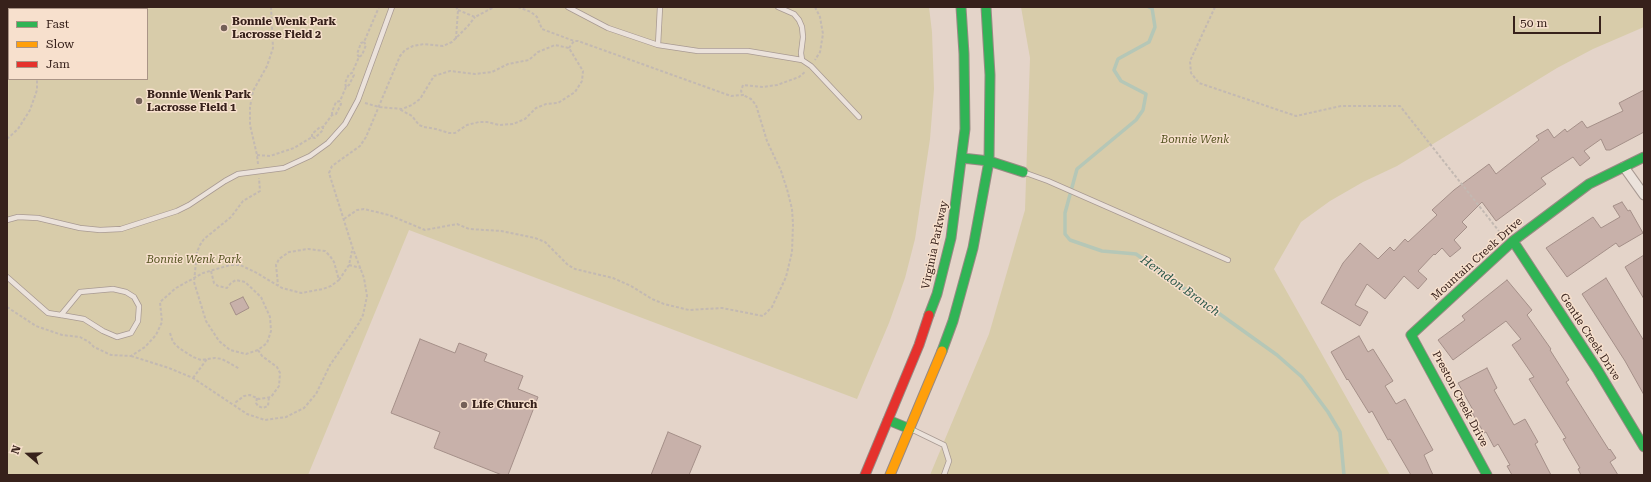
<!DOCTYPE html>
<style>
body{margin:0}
#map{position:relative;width:1651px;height:482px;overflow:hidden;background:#e4d4c9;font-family:"Roboto Serif",serif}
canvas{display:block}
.frame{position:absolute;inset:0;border:8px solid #37211b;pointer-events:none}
.legend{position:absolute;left:8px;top:8px;width:140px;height:72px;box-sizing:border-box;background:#f7e0cd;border:1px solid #aa9486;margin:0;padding:5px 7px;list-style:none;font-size:12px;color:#37211b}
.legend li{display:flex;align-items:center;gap:8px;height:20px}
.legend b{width:20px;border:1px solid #aa9486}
.north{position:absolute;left:8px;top:434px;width:40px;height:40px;-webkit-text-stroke:3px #f7e0cd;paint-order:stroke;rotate:290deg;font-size:11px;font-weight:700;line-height:16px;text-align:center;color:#37211b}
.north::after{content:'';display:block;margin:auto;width:14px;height:18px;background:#37211b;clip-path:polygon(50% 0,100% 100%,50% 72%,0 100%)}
.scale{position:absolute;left:1513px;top:16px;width:88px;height:18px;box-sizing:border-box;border:2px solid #37211b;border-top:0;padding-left:5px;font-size:12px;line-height:14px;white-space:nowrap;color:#37211b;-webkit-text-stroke:3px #f7e0cd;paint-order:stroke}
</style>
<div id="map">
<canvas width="1651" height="482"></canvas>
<div class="frame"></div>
<ul class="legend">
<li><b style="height:5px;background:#30b455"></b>Fast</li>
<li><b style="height:5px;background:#ff9f0a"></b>Slow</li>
<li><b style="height:5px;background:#e5322d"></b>Jam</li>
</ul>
<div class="north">N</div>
<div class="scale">50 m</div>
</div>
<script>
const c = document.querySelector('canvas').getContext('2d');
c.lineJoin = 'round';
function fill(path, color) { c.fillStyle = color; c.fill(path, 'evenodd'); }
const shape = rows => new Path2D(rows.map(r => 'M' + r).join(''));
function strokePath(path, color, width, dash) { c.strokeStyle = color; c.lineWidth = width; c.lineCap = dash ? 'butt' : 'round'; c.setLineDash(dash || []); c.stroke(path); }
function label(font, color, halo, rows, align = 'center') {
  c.font = font + ' "Roboto Serif",serif'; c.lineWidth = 3; c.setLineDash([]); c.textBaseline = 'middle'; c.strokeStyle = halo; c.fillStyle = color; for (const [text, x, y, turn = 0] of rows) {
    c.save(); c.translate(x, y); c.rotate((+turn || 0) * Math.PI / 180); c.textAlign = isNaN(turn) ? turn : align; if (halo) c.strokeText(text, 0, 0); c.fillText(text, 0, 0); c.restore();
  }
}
fill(shape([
 [7,7,929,7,932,32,934,89,930,139,915,239,905,278,889,323,857,399,409,230,308,475,7,475],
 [9,9,147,9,147,79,9,79],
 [1021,7,1644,7,1644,27,1593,49,1557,68,1397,166,1363,182,1330,201,1301,222,1274,269,1390,475,930,475,989,334,1025,210,1030,58]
]), '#d8ccaa');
strokePath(shape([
 [1149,7,1152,8,1155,27,1149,42,1118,59,1114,70,1121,81,1146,94,1143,110,1136,120,1077,169,1065,213,1065,234,1070,240,1102,251,1136,254,1277,355,1302,377,1328,412,1340,432,1344,475]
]), '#b5c7b7', 3.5);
const building = shape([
 [1644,90,1644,132,1610,150,1606,150,1601,139,1584,151,1590,158,1580,166,1573,157,1541,178,1546,184,1496,221,1482,202,1462,222,1467,227,1454,240,1461,248,1450,257,1442,248,1435,255,1434,254,1418,271,1427,279,1418,289,1404,276,1385,299,1367,284,1355,305,1368,312,1360,326,1321,303,1343,263,1360,243,1378,259,1390,247,1394,251,1405,239,1408,242,1437,215,1432,210,1454,190,1489,164,1496,174,1539,140,1536,136,1548,129,1554,138,1565,129,1567,132,1582,121,1587,128,1623,111,1619,103,1644,90],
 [1622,202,1628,211,1630,210,1643,233,1619,247,1616,243,1567,277,1546,248,1593,217,1601,228,1620,217,1613,206,1622,202],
 [1644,255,1644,299,1625,267,1644,255],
 [1606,278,1644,341,1644,395,1625,361,1582,294,1606,278],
 [1507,280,1532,310,1527,315,1551,349,1550,350,1569,380,1566,382,1609,450,1610,449,1616,458,1610,462,1618,475,1581,475,1578,469,1580,468,1563,439,1566,438,1529,379,1534,377,1512,345,1521,339,1506,321,1453,360,1438,340,1465,320,1462,316,1507,280],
 [243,297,249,308,236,315,230,303,243,297],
 [1359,336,1368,352,1373,349,1393,381,1385,386,1396,404,1405,399,1433,450,1424,455,1433,475,1411,475,1390,439,1388,440,1372,411,1369,413,1348,379,1347,380,1331,352,1359,336],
 [420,339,455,353,459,343,487,354,484,361,523,376,518,389,538,397,508,475,502,475,434,448,440,432,391,413,420,339],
 [1487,368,1497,388,1494,390,1514,425,1525,419,1538,442,1535,444,1551,475,1512,475,1507,466,1510,465,1498,444,1494,447,1486,432,1484,433,1471,411,1473,410,1458,383,1487,368],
 [668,432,701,446,689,475,651,475,668,432]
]);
fill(building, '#c8b1aa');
strokePath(building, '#a48f88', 1);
const lane = shape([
 [568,7,608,28,658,45,698,51,748,51,802,60,811,66,859,117],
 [778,7,794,14,799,20,802,27,803,37,801,53,802,60],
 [658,45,660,7],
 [1023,172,1048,181,1228,260],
 [7,220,18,217,38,218,80,228,100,230,121,229,177,211,189,205,225,181,238,174,284,168,310,156,328,143,345,124,358,100,392,7],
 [7,277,48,313,61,315,84,319,103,331,117,337,131,333,138,321,139,306,134,297,126,292,113,289,80,292,61,315],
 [911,429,944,445,949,461,944,475]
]);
const street = shape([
 [1624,167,1644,195]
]);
const fast = shape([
 [962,158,989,161,1023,172],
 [1513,241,1597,369,1644,447],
 [929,315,937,294,951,238,965,129,964,54,961,7],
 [942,351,953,321,973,248,989,161,990,75,986,7],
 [888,420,910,429],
 [1487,475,1411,335,1513,241,1589,184,1644,157]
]);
const slow = shape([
 [890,475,942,351]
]);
const jam = shape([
 [865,475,919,345,929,315]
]);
strokePath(lane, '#a89a93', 6);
strokePath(street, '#a89a93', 11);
strokePath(fast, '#988a83', 11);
strokePath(slow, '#988a83', 11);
strokePath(jam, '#988a83', 11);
strokePath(shape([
 [518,7,531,12,537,17,542,29,574,41],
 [815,7,820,17,823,34,820,52,815,60],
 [1215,7,1190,61,1191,73,1199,83,1296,116,1341,106,1400,106,1502,235],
 [34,9,36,7],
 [37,9,37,7],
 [458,10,475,17,494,7],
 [7,35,9,33],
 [456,39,458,10,456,7],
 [569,48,574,41,578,41,731,96,743,95,741,91,743,85,763,87,777,85,799,77,806,71],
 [359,57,357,54,361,43,364,42,379,7],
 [346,87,345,83,349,74,352,73,359,57,362,55,366,45,364,42],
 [365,103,379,107,402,109,412,105,420,99,434,76,450,71,475,74,492,72,508,64,529,60,538,52,555,45,569,48,583,71,582,81,575,92,558,103,546,104,536,108,525,119,513,124,499,125,487,122,479,122,467,125,455,133,449,133,436,129,424,127,419,125,412,116,399,109],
 [332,115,332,112,336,102,340,101,346,87,349,85,354,75,352,73],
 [312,137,312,134,320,127,323,127,332,115,336,114,341,104,340,101],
 [7,139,18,129,30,110,37,90,37,79],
 [257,155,270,156,294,148,312,137,315,138,323,130,323,127],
 [258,164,257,155,250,125,250,107,253,91,267,66,273,48,271,7],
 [344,219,357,210,364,209,389,215,425,230,457,224,469,229,501,231,535,238,545,242,568,265,575,269,613,278,631,286,652,299,664,304,689,310,722,308,763,316,772,307,786,277,792,252,793,224,792,209,787,189,781,171,767,141,756,105,751,99,743,95],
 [349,265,361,268],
 [211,271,214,283,218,286,227,288,231,283,236,280,245,282,261,297,270,317,271,331,267,343,258,350,246,354,230,350,219,341,206,321,194,282,197,252,200,245,204,239,231,217,243,201,260,191,259,178],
 [339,280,349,265,352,251],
 [7,307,36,326,62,335,80,337,89,342,94,347,111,355,131,356,145,347,156,335,162,322,160,302,176,288,203,273,230,265,240,265,255,272,282,288,301,293,323,289,331,286,339,280,334,262,330,256,325,251,308,249,289,252,279,259,276,265,278,285],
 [170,333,173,342,179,348,193,357,201,360,215,358,222,359,240,369],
 [258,350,262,356,277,367,280,373,279,386,271,397,259,399,250,395,244,396,236,402,235,406,247,414,265,420,286,417,304,408,316,394,330,365,359,323,363,315,367,296,364,278,353,249,329,173,332,166,360,146,366,137,400,56,405,50,413,46,424,44,443,46,452,42,468,26,475,17],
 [131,356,169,368,193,378,235,406],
 [193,378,207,359],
 [257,398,256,403,258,406,263,408,268,406,269,397]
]), '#c3b9b2', 2, [3, 2]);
strokePath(lane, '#ebe2db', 4.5);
strokePath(street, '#ebe2db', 9);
strokePath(fast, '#30b455', 9);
strokePath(slow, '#ff9f0a', 9);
strokePath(jam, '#e5322d', 9);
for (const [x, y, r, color] of [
 [224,28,4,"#746058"],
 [139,101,4,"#746058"],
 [464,405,4,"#746058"]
]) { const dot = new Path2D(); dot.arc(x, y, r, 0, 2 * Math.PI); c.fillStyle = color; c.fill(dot); strokePath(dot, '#f7e0cd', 1.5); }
label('bold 11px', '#37211b', '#f7e0cd', [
 ["Bonnie Wenk Park",232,22],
 ["Lacrosse Field 2",232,35],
 ["Bonnie Wenk Park",147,95],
 ["Lacrosse Field 1",147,108],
 ["Life Church",472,405]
], 'left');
label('italic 11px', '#545320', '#f7e0cd', [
 ["Bonnie Wenk",1195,140],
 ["Bonnie Wenk Park",194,260]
]);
label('11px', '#37211b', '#f7e0cd', [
 ["Virginia Parkway",935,245,-78],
 ["Mountain Creek Drive",1477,259,-42],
 ["Gentle Creek Drive",1590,337,57],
 ["Preston Creek Drive",1460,399,62]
]);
label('italic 12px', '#295748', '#f7e0cd', [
 ["Herndon Branch",1180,286,36]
]);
</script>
